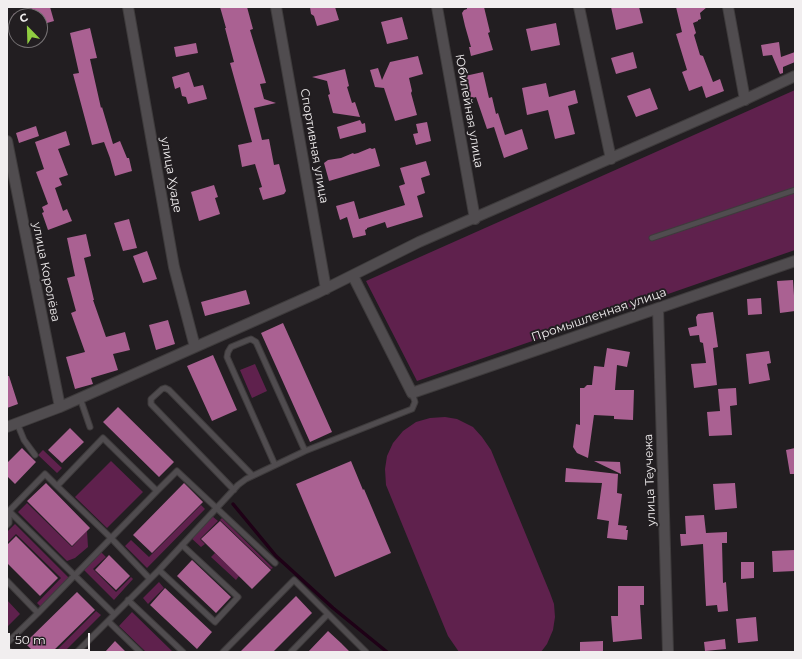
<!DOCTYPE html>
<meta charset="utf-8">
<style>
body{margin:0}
#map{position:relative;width:802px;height:659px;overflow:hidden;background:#221e21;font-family:Montserrat,sans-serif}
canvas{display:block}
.frame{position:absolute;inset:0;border:8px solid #f1eeef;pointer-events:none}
.north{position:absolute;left:8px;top:8px;width:40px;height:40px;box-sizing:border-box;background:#221e21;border:1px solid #757173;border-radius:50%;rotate:337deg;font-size:11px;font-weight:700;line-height:16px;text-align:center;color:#f1eeef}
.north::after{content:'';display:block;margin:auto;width:14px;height:18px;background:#90cd41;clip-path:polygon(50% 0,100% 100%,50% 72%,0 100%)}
.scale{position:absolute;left:8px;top:633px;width:82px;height:18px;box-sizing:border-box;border:2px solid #f1eeef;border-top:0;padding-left:5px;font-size:12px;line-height:14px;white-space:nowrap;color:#f1eeef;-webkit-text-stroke:3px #221e21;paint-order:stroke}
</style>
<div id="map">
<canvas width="802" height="659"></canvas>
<div class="frame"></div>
<div class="north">С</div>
<div class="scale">50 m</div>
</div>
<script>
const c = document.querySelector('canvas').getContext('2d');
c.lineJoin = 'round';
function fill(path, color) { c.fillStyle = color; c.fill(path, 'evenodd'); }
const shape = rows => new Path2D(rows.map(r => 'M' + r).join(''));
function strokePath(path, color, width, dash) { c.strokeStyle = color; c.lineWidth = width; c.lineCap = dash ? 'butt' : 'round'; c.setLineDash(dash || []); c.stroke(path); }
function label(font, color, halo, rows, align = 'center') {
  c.font = font + ' Montserrat,sans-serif'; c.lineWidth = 4; c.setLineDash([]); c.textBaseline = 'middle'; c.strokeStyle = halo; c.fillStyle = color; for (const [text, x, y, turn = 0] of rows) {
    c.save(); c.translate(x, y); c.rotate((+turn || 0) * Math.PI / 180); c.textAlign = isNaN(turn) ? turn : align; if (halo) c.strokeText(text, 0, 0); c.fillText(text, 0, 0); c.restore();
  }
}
fill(shape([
 [795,90,795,250,417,381,366,281],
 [255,364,267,391,252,398,240,370],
 [445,417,457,419,473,427,482,437,491,450,550,593,554,604,555,617,553,630,547,644,541,652,459,652,448,636,386,485,385,469,387,456,393,443,403,431,416,422,430,418],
 [43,450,62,468,57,473,38,455],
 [111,461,143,492,107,528,75,497],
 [27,503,72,547,87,531,88,547,75,558,67,561,18,512],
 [201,505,205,509,147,568,125,546,131,540,149,557],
 [212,516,218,521,200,539,205,544,201,547,191,538],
 [222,518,273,568,271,569,220,520],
 [15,524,69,578,41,607,37,603,61,578,16,534,7,543,7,532],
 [101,552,106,557,93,569,116,592,131,577,133,579,114,600,83,569],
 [215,553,239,576,236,580,211,557],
 [159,582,164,588,148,604,143,598],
 [7,600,20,614,7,627],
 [96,611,101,615,64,652,55,652],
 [132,612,173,652,146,652,119,626]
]), '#5f214d');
strokePath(shape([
 [233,504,276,556,333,608,387,652]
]), '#1e0116', 3.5);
fill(shape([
 [35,7,50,7,54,21,40,25,40,16,13,16,13,14],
 [220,7,247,7,253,29,250,30,266,83,260,84,264,99,276,103,254,108,262,140,269,139,274,165,279,164,286,191,284,194,263,200,259,188,262,187,255,164,242,167,238,145,252,142,230,63,234,62,225,28,226,28],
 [310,7,335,7,339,20,317,26,314,16,311,14],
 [467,7,484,7,490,32,488,33,493,50,471,56,469,47,471,47,465,26,462,13,464,10,467,9],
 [611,7,639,7,643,23,616,30],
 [676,7,707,7,700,13,701,19,698,20,698,21,693,23,696,33,694,35,700,55,703,56,713,82,720,79,724,91,706,98,702,86,689,91,682,72,687,70,676,34,682,32],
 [402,17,408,39,387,44,381,22],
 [556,23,560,45,531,51,526,29],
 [90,28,97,58,90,59,101,108,102,107,113,144,120,141,127,158,129,158,132,171,115,176,110,158,104,142,92,145,73,74,79,73,70,33],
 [779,42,781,57,795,52,795,62,783,67,783,73,780,74,772,55,763,56,761,45],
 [196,43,198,53,176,57,174,47],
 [633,52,637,68,616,74,611,58],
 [418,56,423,74,409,78,412,91,411,93,417,115,395,121,384,88,375,87,370,70,378,68,382,80,390,62],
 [345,69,349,86,347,87,352,103,355,102,360,117,333,113,328,95,330,94,327,81,312,77],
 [189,72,194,87,203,85,207,99,188,104,186,97,182,96,180,87,175,89,172,77],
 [483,72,489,98,492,97,496,114,498,113,505,135,522,129,528,149,504,158,494,127,487,129,476,97,470,99,465,76],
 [546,83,549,97,575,90,578,103,568,106,575,134,555,139,548,110,527,115,522,88],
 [650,88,658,109,636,117,627,96],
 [360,120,362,124,365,123,366,132,340,139,337,127],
 [427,122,431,141,416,145,413,134,418,133,416,124],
 [36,126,39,136,19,143,16,133],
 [66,131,70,145,58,149,68,175,59,178,62,185,55,188,63,211,67,209,72,221,48,230,42,213,44,212,42,207,48,204,36,172,44,169,35,142],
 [370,148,372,149,375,148,380,166,329,181,324,163,328,160,341,158,353,153,354,154,358,153],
 [426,161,430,175,421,178,425,193,417,196,423,217,387,228,385,222,367,228,367,229,365,230,366,235,353,238,347,217,340,220,336,206,354,201,359,219,405,205,399,186,405,184,400,168],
 [214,185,218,197,215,198,220,214,199,221,191,192],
 [129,219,137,248,123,251,114,223],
 [86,234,91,256,84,258,94,300,93,300,106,337,125,332,130,350,113,354,118,370,91,378,93,384,75,389,66,357,85,352,71,313,76,311,67,278,75,276,67,238],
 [147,251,157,279,143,283,133,256],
 [793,280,795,311,780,313,777,281],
 [246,290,250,304,205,316,201,302],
 [761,298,762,314,748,315,747,299],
 [713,312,718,347,713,348,717,385,694,388,691,364,706,363,703,343,700,342,699,335,690,336,688,328,697,326,696,317,698,314],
 [168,320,175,344,156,350,149,325],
 [283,323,332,432,310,442,261,333],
 [607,348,630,352,627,367,617,365,615,390,634,390,633,420,614,419,614,416,594,415,588,458,577,453,573,447,576,424,580,425,580,388,584,388,587,385,592,385,594,366,604,367],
 [769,351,771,363,767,364,770,380,749,384,746,354],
 [213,355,237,410,212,421,187,366],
 [7,376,9,376,18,404,7,408],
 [736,388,737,405,730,406,732,435,709,436,707,412,720,411,718,389],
 [118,407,174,462,159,477,103,422],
 [70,428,84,442,62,463,48,450],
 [22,448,36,462,15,484,7,476,7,463],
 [795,448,795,474,790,474,786,450],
 [351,461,363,490,364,489,391,553,335,577,296,484],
 [594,461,620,462,621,474],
 [566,468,618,474,617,493,622,494,618,525,627,526,626,530,628,530,627,540,607,538,609,521,597,519,602,483,565,482],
 [46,483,90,528,72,546,27,501],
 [184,483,203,502,152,553,133,535],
 [735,483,737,508,715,510,713,484],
 [704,515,706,533,727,532,727,543,722,543,723,583,726,582,728,611,718,612,717,605,706,606,703,544,681,546,680,534,686,534,685,516],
 [220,521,271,570,252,589,201,539],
 [16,536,58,578,40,596,7,563,7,545],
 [795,550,795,571,773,572,772,551],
 [109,555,130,576,116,590,95,570],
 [192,560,231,597,216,613,177,576],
 [741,562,754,562,754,578,741,579],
 [618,586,644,586,644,605,640,605,642,639,613,642,611,616,618,616],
 [165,588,212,632,197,649,150,605],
 [77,592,95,610,52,652,34,652,25,643],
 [296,596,312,613,273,652,240,652],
 [756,617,758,641,738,643,736,619],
 [328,631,341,643,350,652,308,652],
 [725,639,726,649,705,651,704,642],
 [115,641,126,652,105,652],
 [603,641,603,652,580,652,580,642]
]), '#aa6192');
const service = shape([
 [652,238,795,190],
 [80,398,90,427],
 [17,423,24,440,35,455],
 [275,465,227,357,228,352,231,347,248,340,251,339,256,342,305,451],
 [57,486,111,538,150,579],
 [234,490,151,404,151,399,162,389,165,388,169,390,252,475],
 [157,491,177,471,275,563],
 [9,511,114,614],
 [7,525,9,523,9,511,45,474,57,486,103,438,157,491,38,613],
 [159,570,215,622,238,597,182,545],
 [7,581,38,613,7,643],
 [128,600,183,652],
 [108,621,140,652],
 [7,649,10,652],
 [77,652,159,570,238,485,246,479,305,451,412,409,415,402,412,393],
 [223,652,294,580,366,652],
 [291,652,328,614]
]);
const minor = shape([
 [128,7,174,267,195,347],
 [276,7,326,289],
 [437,7,475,219],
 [579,7,611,159],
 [728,7,745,100],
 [7,141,60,407],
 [353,276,412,393,795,261],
 [658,308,668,652],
 [7,427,60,407,317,293,419,242,746,99,795,76]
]);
strokePath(service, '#3e3b3c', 7);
strokePath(minor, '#3e3b3c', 12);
strokePath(service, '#504c4f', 5);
strokePath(minor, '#504c4f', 10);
label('12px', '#f1eeef', '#221e21', [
 ["Юбилейная улица",469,111,80],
 ["Спортивная улица",314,146,80],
 ["улица Хуаде",171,175,80],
 ["улица Королёва",46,272,79],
 ["Промышленная улица",599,315,-19],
 ["улица Теучежа",650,480,-92]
]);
</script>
